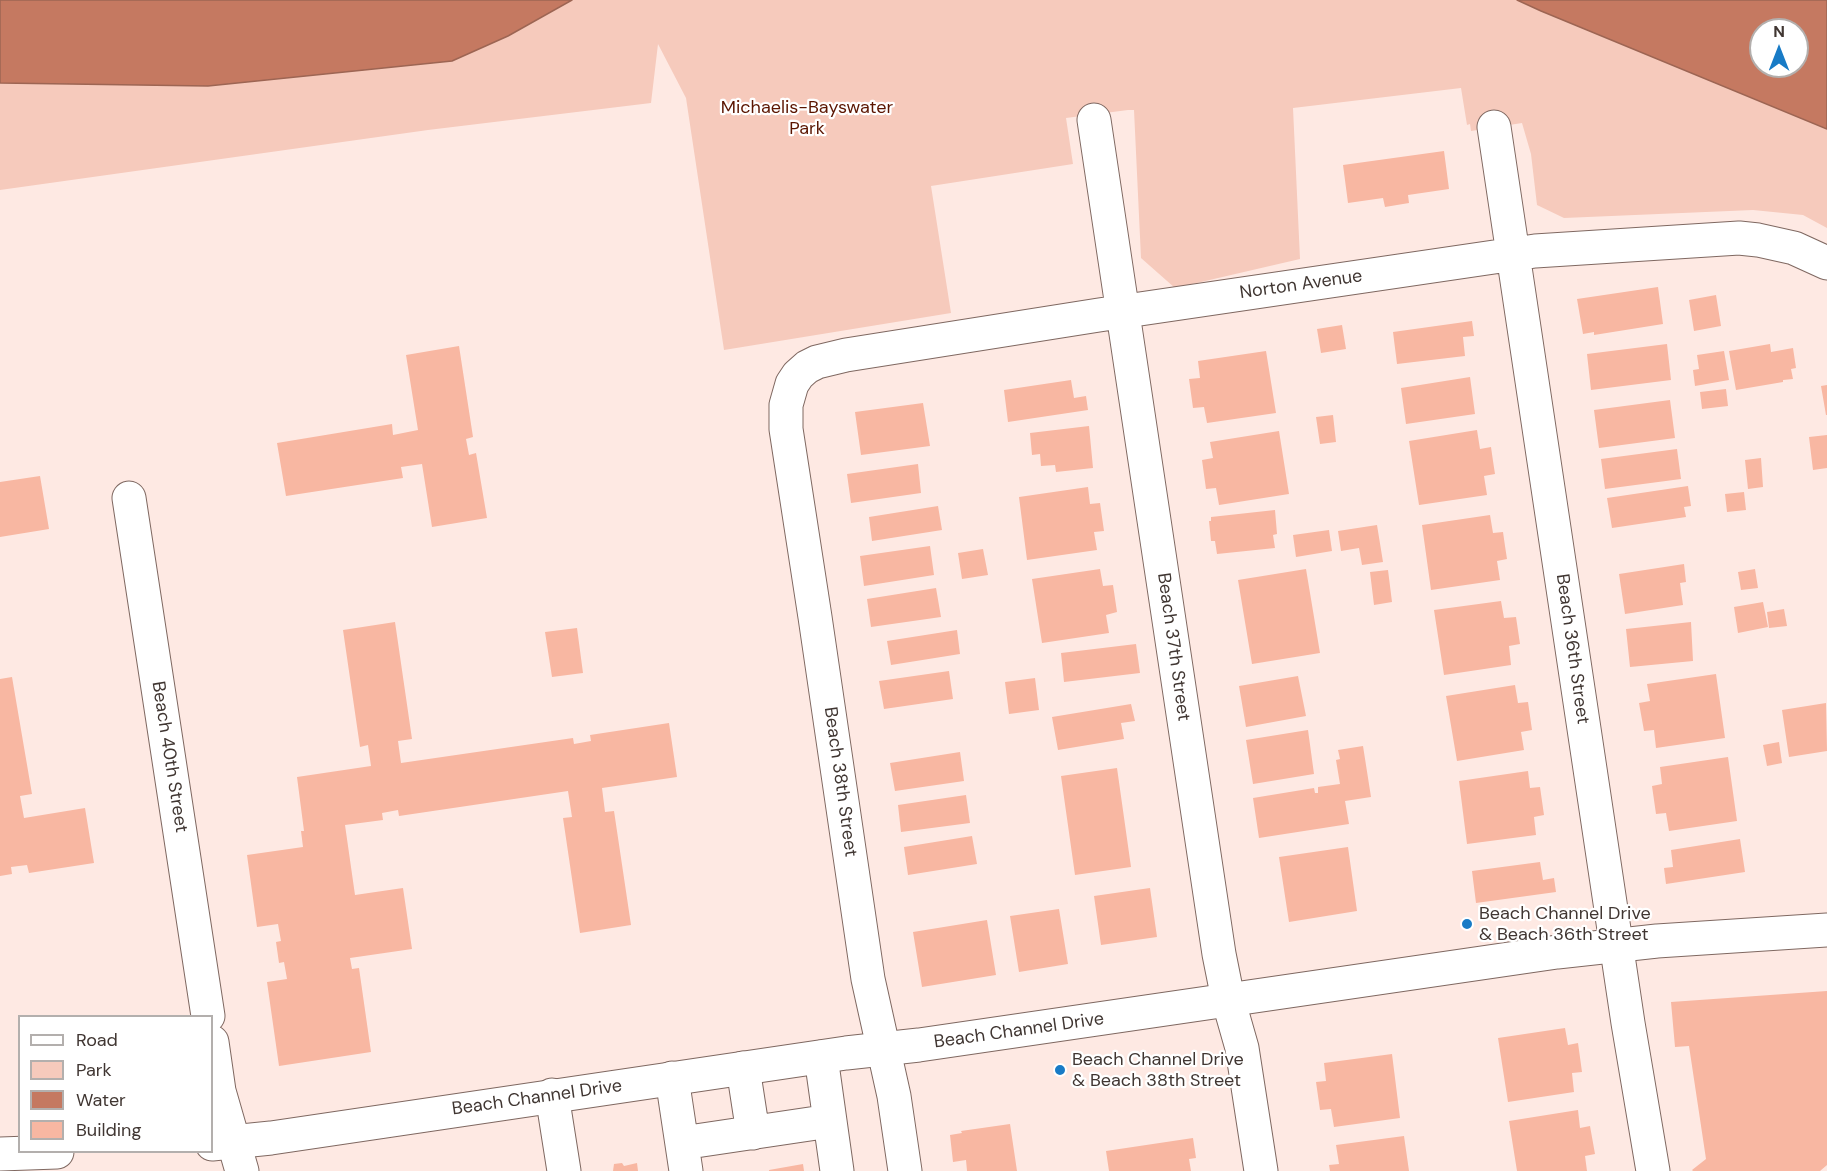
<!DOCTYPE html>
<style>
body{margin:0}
#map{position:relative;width:1827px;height:1171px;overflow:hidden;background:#fee9e3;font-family:"DM Sans",sans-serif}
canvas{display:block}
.legend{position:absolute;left:18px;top:1015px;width:195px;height:138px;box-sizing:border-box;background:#fff;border:2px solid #b3afad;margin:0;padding:8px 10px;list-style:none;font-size:18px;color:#403632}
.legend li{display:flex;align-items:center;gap:12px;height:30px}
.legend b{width:30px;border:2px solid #b3afad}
.north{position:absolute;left:1749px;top:18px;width:60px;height:60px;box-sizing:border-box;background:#fff;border:2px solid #b3afad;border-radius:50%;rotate:0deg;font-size:16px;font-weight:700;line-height:24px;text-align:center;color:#403632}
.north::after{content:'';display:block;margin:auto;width:21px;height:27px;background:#187bc6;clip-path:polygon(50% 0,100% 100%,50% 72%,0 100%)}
</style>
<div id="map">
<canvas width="1827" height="1171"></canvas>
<ul class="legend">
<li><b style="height:8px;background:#fff"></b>Road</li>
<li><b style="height:16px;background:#f6cabc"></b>Park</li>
<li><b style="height:16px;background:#c57961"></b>Water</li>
<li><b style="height:16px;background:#f8b7a2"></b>Building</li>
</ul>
<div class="north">N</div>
</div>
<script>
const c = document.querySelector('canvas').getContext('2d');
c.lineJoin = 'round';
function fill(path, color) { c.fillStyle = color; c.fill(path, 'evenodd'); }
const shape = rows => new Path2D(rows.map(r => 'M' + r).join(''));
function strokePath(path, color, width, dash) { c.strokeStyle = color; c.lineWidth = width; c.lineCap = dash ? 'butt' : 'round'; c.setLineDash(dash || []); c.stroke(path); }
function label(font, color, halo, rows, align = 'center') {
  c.font = font + ' "DM Sans",sans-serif'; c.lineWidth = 4.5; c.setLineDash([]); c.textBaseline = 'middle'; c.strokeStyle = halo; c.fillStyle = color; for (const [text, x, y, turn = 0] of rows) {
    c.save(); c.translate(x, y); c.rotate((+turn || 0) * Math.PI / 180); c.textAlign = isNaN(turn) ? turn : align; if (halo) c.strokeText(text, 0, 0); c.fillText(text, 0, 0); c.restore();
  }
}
fill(shape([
 [572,0,1517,0,1541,11,1827,129,1827,228,1803,215,1753,210,1564,218,1537,205,1531,154,1522,123,1471,131,1470,124,1467,125,1461,88,1293,108,1300,259,1175,288,1141,258,1134,110,1128,110,1066,118,1073,164,931,186,951,313,724,350,686,98,658,44,651,103,428,130,0,190,0,83,208,86,452,61,508,36]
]), '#f6cabc');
const water = shape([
 [0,0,572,0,508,36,452,61,208,86,0,83,0,0],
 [1517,0,1827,0,1827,129,1541,11,1517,0],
 [1761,30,1797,30,1797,66,1761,66,1761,30]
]);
fill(water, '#c57961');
strokePath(water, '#9d6553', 1.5);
fill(shape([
 [1444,151,1449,189,1408,195,1409,203,1385,207,1383,198,1348,203,1343,165],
 [1658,287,1663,324,1594,335,1594,332,1583,334,1577,299],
 [1716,295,1721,326,1694,331,1689,300],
 [1472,321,1474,336,1463,337,1465,356,1397,364,1393,332],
 [1342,325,1346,349,1321,353,1317,329],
 [1667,344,1671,380,1591,390,1587,354],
 [1770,344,1771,352,1793,348,1796,368,1791,369,1793,379,1783,380,1783,382,1736,390,1729,351],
 [459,346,473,437,466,439,469,455,476,453,487,518,432,527,422,464,401,467,403,478,286,496,277,443,392,424,393,435,418,430,406,355],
 [1266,351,1276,413,1207,423,1204,407,1193,408,1189,379,1200,378,1198,361],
 [1724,351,1729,380,1695,386,1693,370,1699,369,1697,355],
 [1470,377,1475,414,1406,424,1401,388],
 [1071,380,1074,398,1086,396,1088,410,1008,422,1004,390],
 [1827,385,1827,415,1826,415,1821,386],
 [1726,389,1728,406,1702,409,1700,392],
 [1670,400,1675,438,1599,448,1594,410],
 [923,403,930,446,861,455,855,412],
 [1333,415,1336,442,1320,444,1316,417],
 [1089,426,1093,468,1056,472,1055,465,1041,466,1040,454,1032,455,1030,433],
 [1477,430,1480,449,1491,447,1493,461,1495,474,1484,476,1487,495,1419,505,1409,441],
 [1279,431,1289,494,1219,505,1216,488,1206,489,1202,460,1213,458,1210,442],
 [1827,435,1827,468,1813,470,1809,437],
 [1677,449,1681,479,1605,489,1601,459],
 [1761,458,1763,487,1748,489,1745,460],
 [918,464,921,493,851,503,847,474],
 [40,476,49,529,0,537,0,482],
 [1688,486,1691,506,1684,507,1686,517,1612,528,1607,498],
 [1088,487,1090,504,1100,503,1104,531,1094,532,1097,550,1027,560,1019,497],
 [1744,492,1746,510,1727,512,1725,494],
 [938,506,942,530,872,541,869,517],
 [1275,510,1277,534,1273,535,1275,548,1217,554,1215,541,1211,541,1209,521,1211,521,1211,517],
 [1490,515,1493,533,1503,532,1505,546,1507,559,1497,561,1500,580,1431,590,1422,525],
 [1377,525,1383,562,1362,565,1359,548,1341,551,1338,531],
 [1329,530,1332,551,1296,557,1293,535],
 [930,546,934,575,864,586,860,556],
 [983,549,988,575,962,579,958,553],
 [1684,564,1686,582,1680,583,1683,605,1625,614,1619,574],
 [1100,569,1103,586,1113,585,1117,612,1106,615,1109,633,1042,643,1032,579],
 [1306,569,1320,653,1252,664,1238,580],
 [1755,569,1758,588,1741,590,1738,572],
 [1388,570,1392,602,1374,605,1370,572],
 [936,588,941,617,871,627,867,599],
 [1501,601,1504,618,1516,617,1520,644,1509,646,1511,665,1444,675,1434,610],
 [1763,602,1768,627,1738,633,1734,607],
 [1784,609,1787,626,1769,628,1767,612],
 [395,622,412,739,398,741,401,763,573,738,574,744,591,741,590,735,669,723,677,777,602,788,605,812,614,811,631,925,580,933,563,818,572,817,568,791,399,816,398,810,382,813,383,820,345,825,355,895,403,888,412,949,350,958,352,969,359,968,371,1052,279,1066,267,982,287,979,284,962,279,963,276,942,281,941,278,924,257,927,247,855,303,847,301,831,304,831,297,777,371,766,368,745,360,747,343,630],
 [1691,622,1693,661,1630,667,1626,629],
 [577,628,583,673,552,677,545,632],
 [957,630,960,654,891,665,887,641],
 [1136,644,1140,673,1064,682,1061,653],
 [949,671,953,699,884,709,879,681],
 [1716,674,1725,738,1656,748,1654,730,1644,731,1639,703,1650,701,1647,684],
 [1298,676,1306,716,1246,727,1239,686],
 [12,677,32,794,20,796,24,818,85,808,94,863,29,873,27,865,11,867,12,874,0,876,0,679],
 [1035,678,1039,710,1009,714,1005,682],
 [1515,685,1518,703,1528,702,1532,730,1521,732,1524,750,1457,761,1446,696],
 [1826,703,1827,751,1789,757,1782,710],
 [1131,704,1135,721,1121,723,1124,739,1058,750,1052,717],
 [1308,730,1314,774,1253,784,1246,740],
 [1779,742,1782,763,1767,766,1763,745],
 [1363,746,1371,797,1345,801,1349,824,1259,838,1253,798,1314,788,1315,793,1318,793,1318,787,1340,784,1336,760,1340,759,1338,750],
 [960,752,964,781,895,791,890,763],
 [1728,757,1737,821,1669,831,1666,813,1656,814,1652,786,1662,784,1660,767],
 [1117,768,1131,867,1075,875,1061,776],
 [1528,771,1530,788,1540,787,1544,815,1534,817,1536,835,1467,844,1459,781],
 [966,795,970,823,901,832,898,805],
 [972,836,977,864,908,875,904,847],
 [1740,839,1745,872,1666,884,1664,868,1673,867,1671,850],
 [1348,847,1357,911,1289,922,1279,857],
 [1540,862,1543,880,1554,878,1556,892,1476,903,1472,871],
 [1150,888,1157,937,1101,945,1094,896],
 [1059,909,1068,964,1019,972,1010,916],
 [987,920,996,975,922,987,913,932],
 [1827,991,1827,1165,1820,1171,1693,1171,1692,1170,1706,1159,1689,1046,1675,1047,1671,1002],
 [1565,1028,1568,1045,1578,1043,1582,1072,1572,1073,1574,1092,1508,1102,1498,1038],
 [1392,1054,1400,1118,1334,1127,1331,1109,1320,1110,1316,1082,1326,1081,1324,1063],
 [1578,1110,1580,1128,1590,1126,1595,1154,1585,1156,1587,1171,1517,1171,1509,1121],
 [1010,1124,1017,1171,967,1171,966,1160,953,1162,950,1135,962,1133,961,1131],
 [1404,1136,1409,1171,1330,1171,1329,1165,1339,1164,1336,1145],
 [1193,1138,1196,1158,1189,1159,1191,1171,1109,1171,1106,1151],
 [622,1163,624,1166,637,1163,638,1171,613,1171,614,1164],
 [803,1164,804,1171,769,1171,769,1170]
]), '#f8b7a2');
const minor = shape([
 [1094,120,1219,954,1228,999,1242,1048,1261,1171],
 [1494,127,1628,1023,1653,1171],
 [129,498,208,1016],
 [212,1042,219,1091,242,1171],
 [821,1057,837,1171],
 [743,1068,753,1133],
 [672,1078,686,1171],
 [552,1095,564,1171],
 [682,1143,830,1121],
 [905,1171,894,1096,868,979,815,617,786,429,786,405,792,384,798,375,807,367,817,362,846,355,1099,315,1535,251,1739,238,1758,240,1794,248,1827,263]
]);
const major = shape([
 [212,1144,271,1138,846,1053,919,1045,1557,952,1657,941,1827,930],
 [0,1154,57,1152]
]);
strokePath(minor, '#7f6861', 35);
strokePath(major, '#7f6861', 35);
strokePath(minor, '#fff', 33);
strokePath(major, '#fff', 33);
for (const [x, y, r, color] of [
 [1467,924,6,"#187bc6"],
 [1060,1070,6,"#187bc6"]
]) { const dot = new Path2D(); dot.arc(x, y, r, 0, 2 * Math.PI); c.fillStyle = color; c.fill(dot); strokePath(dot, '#fff', 2); }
label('18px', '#5b1500', '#fff', [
 ["Michaelis-Bayswater",807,108],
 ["Park",807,129]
]);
label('18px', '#403632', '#fff', [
 ["Norton Avenue",1301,285,-8],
 ["Beach 37th Street",1173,647,82],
 ["Beach 36th Street",1572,649,82],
 ["Beach 40th Street",169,757,81],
 ["Beach 38th Street",840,782,82],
 ["Beach Channel Drive",1019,1031,-8],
 ["Beach Channel Drive",537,1098,-8]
]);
label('18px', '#403632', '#fff', [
 ["Beach Channel Drive",1479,914],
 ["& Beach 36th Street",1479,935],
 ["Beach Channel Drive",1072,1060],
 ["& Beach 38th Street",1072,1081]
], 'left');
</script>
